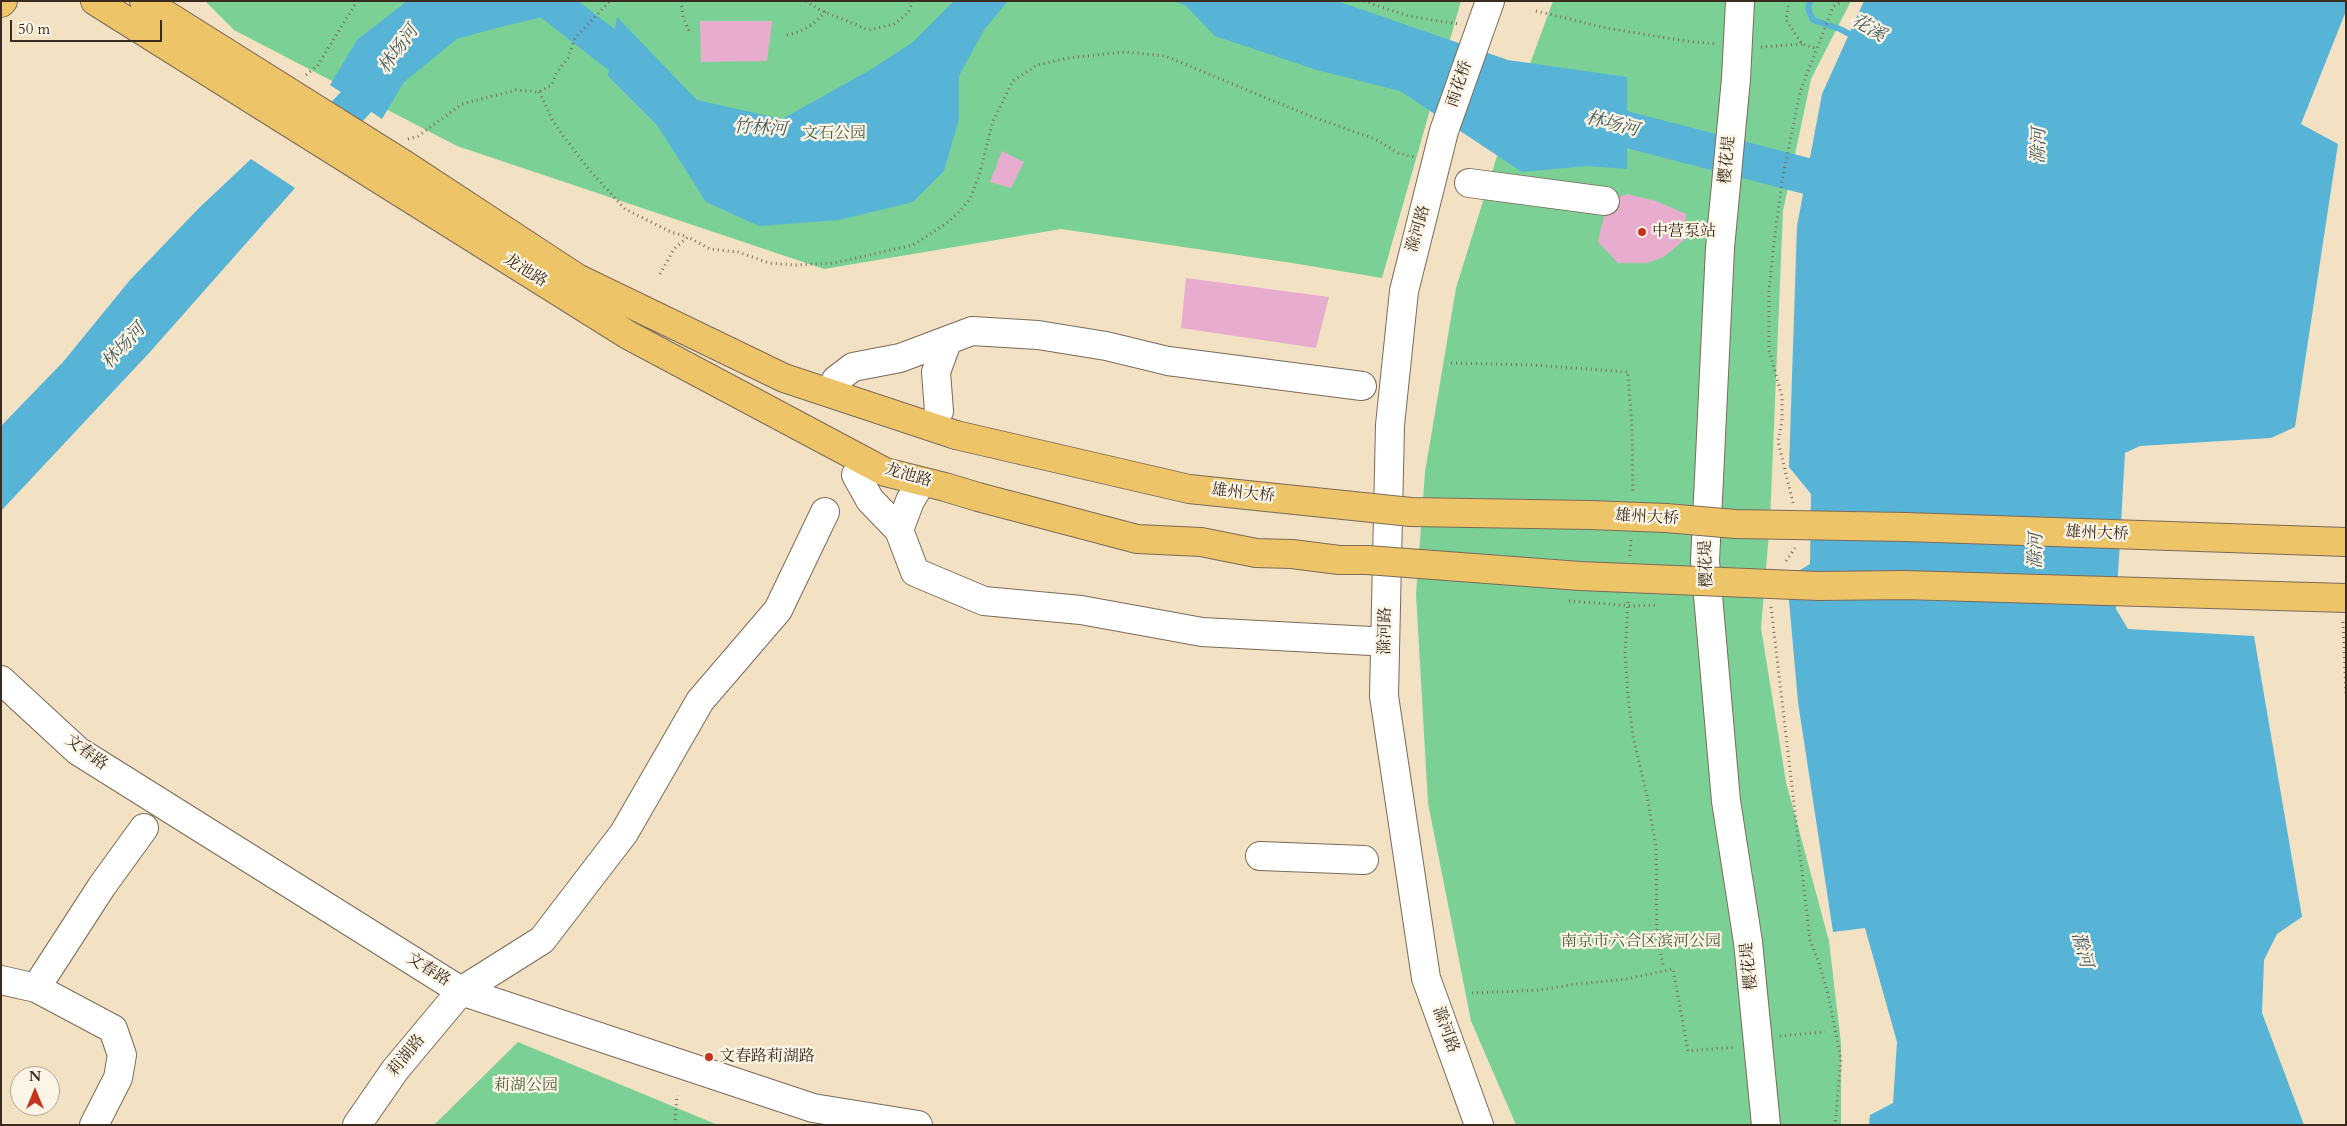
<!DOCTYPE html>
<meta charset="utf-8">
<style>
body{margin:0}
#map{position:relative;width:2347px;height:1126px;overflow:hidden;background:#f3e1c4;font-family:Cardo,serif}
canvas{display:block}
.frame{position:absolute;inset:0;border:2px solid #3b2a1e;pointer-events:none}
.north{position:absolute;left:10px;top:1066px;width:50px;height:50px;box-sizing:border-box;background:#fcf5e5;border:1px solid #afa495;border-radius:50%;rotate:0deg;font-size:14px;font-weight:700;line-height:20px;text-align:center;color:#3b2a1e}
.north::after{content:'';display:block;margin:auto;width:18px;height:22px;background:#c8321e;clip-path:polygon(50% 0,100% 100%,50% 72%,0 100%)}
.scale{position:absolute;left:10px;top:20px;width:152px;height:22px;box-sizing:border-box;border:2px solid #3b2a1e;border-top:0;padding-left:6px;font-size:15px;line-height:18px;white-space:nowrap;color:#3b2a1e;-webkit-text-stroke:4px #fcf5e5;paint-order:stroke}
</style>
<div id="map">
<canvas width="2347" height="1126"></canvas>
<div class="frame"></div>
<div class="north">N</div>
<div class="scale">50 m</div>
</div>
<script>
const c = document.querySelector('canvas').getContext('2d');
c.lineJoin = 'round';
function fill(path, color) { c.fillStyle = color; c.fill(path, 'evenodd'); }
const shape = rows => new Path2D(rows.map(r => 'M' + r).join(''));
function strokePath(path, color, width, dash) { c.strokeStyle = color; c.lineWidth = width; c.lineCap = dash ? 'butt' : 'round'; c.setLineDash(dash || []); c.stroke(path); }
function label(font, color, halo, rows, align = 'center') {
  c.font = font + ' Cardo,"Noto Serif SC",serif'; c.lineWidth = 4.5; c.setLineDash([]); c.textBaseline = 'middle'; c.strokeStyle = halo; c.fillStyle = color; for (const [text, x, y, turn = 0] of rows) {
    c.save(); c.translate(x, y); c.rotate((+turn || 0) * Math.PI / 180); c.textAlign = isNaN(turn) ? turn : align; if (halo) c.strokeText(text, 0, 0); c.fillText(text, 0, 0); c.restore();
  }
}
fill(shape([
 [205,1,1461,1,1382,278,1292,263,1061,229,824,269,457,146,234,30],
 [1553,1,1851,1,1811,79,1783,211,1770,521,1761,628,1786,782,1829,941,1841,1043,1841,1125,1516,1125,1471,1021,1428,803,1416,594,1425,472,1456,288,1502,140],
 [518,1042,718,1125,434,1125]
]), '#7bd195');
fill(shape([
 [407,1,554,1,543,17,500,27,457,39,404,82,382,119,330,85,357,40],
 [954,1,1008,1,984,30,959,76,959,119,944,171,913,202,839,220,759,226,706,202,657,125,608,76,617,17,697,100,782,119,870,70,913,42],
 [1173,1,1337,1,1508,60,1627,77,1627,169,1587,166,1522,172,1400,91,1317,70,1215,36,1185,5],
 [1864,1,2346,1,2346,11,2301,124,2338,144,2295,427,2271,438,2140,446,2125,453,2116,609,2128,629,2254,636,2302,917,2277,934,2264,960,2262,1013,2304,1125,1869,1125,1870,1115,1893,1103,1897,1042,1865,928,1833,932,1798,702,1787,578,1810,564,1811,494,1789,467,1797,226,1822,94],
 [251,159,295,188,150,352,1,511,1,426,63,362,130,280,199,208]
]), '#58b4d6');
strokePath(shape([
 [1810,1,1808,9,1813,20,1840,29,1855,37]
]), '#58b4d6', 6);
strokePath(shape([
 [549,1,652,81],
 [1578,117,1853,188],
 [341,118,387,69,433,1]
]), '#58b4d6', 36);
fill(shape([
 [700,21,772,21,767,61,701,62],
 [1002,151,1024,162,1011,188,990,182],
 [1627,194,1656,201,1686,214,1684,240,1664,257,1647,263,1618,263,1598,242,1607,202],
 [1186,278,1329,297,1316,348,1181,328]
]), '#e8adce');
const minor = shape([
 [1740,1,1736,79,1720,248,1705,561,1726,801,1748,942,1766,1125],
 [1469,183,1605,201],
 [836,380,853,367,900,358,972,331,1038,335,1106,346,1168,361,1362,386],
 [939,411,936,372,947,342],
 [856,475,870,500,899,530,915,572,984,601,1081,610,1202,632,1371,641],
 [899,530,910,501,919,486],
 [1,680,78,751,461,991,813,1108,918,1125],
 [1260,856,1364,860],
 [1,980,36,988,113,1029,122,1055,118,1078,94,1125],
 [36,988,102,886,144,828],
 [357,1125,395,1070,461,991,542,940,624,833,700,701,778,610,825,512],
 [1479,1125,1426,978,1384,696,1390,425,1404,291,1444,131,1490,1]
]);
const major = shape([
 [95,1,628,335,885,472,945,487,978,497],
 [144,1,405,165,577,278,784,378,956,435],
 [1,3,3,1]
]);
strokePath(minor, '#7b6a58', 30);
strokePath(major, '#7b6a58', 30);
strokePath(shape([
 [681,1,683,17,690,33],
 [806,1,820,10,869,30,894,24,908,13,913,1],
 [1364,1,1408,16,1459,24],
 [1789,1,1786,20,1802,44,1818,49],
 [1536,11,1606,28,1685,41,1715,44],
 [787,35,799,32,813,24,826,11],
 [1761,47,1802,44],
 [306,75,318,65,357,1],
 [539,92,552,119,561,133,590,171,625,209,671,232,688,237],
 [408,139,418,136,462,104,516,90,539,92,552,85,556,73,568,58,575,38,610,1],
 [660,274,674,249,688,237,710,249,738,252,769,263,795,265,834,263,913,245,947,223,960,211,970,199,979,176,993,121,1013,81,1037,65,1068,58,1125,52,1165,56,1310,116,1375,139,1398,153,1414,157],
 [1451,363,1534,365,1628,372,1632,429,1633,493],
 [1793,503,1778,441,1782,421,1782,396,1769,350,1769,290,1774,243,1782,181,1800,92,1833,7,1842,1],
 [1630,556,1631,539],
 [1786,561,1795,548],
 [1569,601,1633,606,1657,605],
 [1628,602,1625,654,1628,696,1633,736,1647,796,1656,847,1657,934,1663,965],
 [1771,607,1810,940,1819,963,1828,994,1841,1059,1835,1125],
 [2343,622,2346,693],
 [1472,993,1540,990,1577,984,1626,979,1673,969,1688,1051,1736,1047],
 [1780,1036,1825,1032],
 [676,1125,675,1121,677,1095]
]), '#7b6a58', 3, [1, 4]);
strokePath(minor, '#fff', 28);
strokePath(major, '#eec469', 28);
const majorBridge = shape([
 [956,435,1189,489,1411,512,1590,515,1666,518,1735,524,1906,527,2346,542],
 [978,497,1137,539,1201,542,1256,553,1292,554,1339,560,1367,560,1580,576,1819,586,1904,585,2346,598]
]);
strokePath(majorBridge, '#7b6a58', 30, []);
strokePath(majorBridge, '#eec469', 28);
for (const [x, y, r, color] of [
 [1642,232,5,"#c8321e"],
 [709,1057,5,"#c8321e"]
]) { const dot = new Path2D(); dot.arc(x, y, r, 0, 2 * Math.PI); c.fillStyle = color; c.fill(dot); strokePath(dot, '#fcf5e5', 2); }
label('16px', '#3b2a1e', '#fcf5e5', [
 ["雨花桥",1460,84,-71],
 ["樱花堤",1728,160,-85],
 ["滁河路",1419,229,-74],
 ["龙池路",525,271,32],
 ["龙池路",908,476,16],
 ["雄州大桥",1243,494,6],
 ["雄州大桥",1647,518,3],
 ["雄州大桥",2097,534,2],
 ["樱花堤",1707,564,-92],
 ["滁河路",1386,631,-89],
 ["文春路",86,753,36],
 ["樱花堤",1750,966,-96],
 ["文春路",428,970,32],
 ["滁河路",1445,1030,70],
 ["莉湖路",407,1056,-51]
]);
label('16px', '#4e5c42', '#fcf5e5', [
 ["文石公园",834,134],
 ["南京市六合区滨河公园",1641,942],
 ["莉湖公园",526,1086]
]);
label('16px', '#3b2a1e', '#fcf5e5', [
 ["中营泵站",1652,232],
 ["文春路莉湖路",719,1057]
], 'left');
label('italic 18px', '#455a5e', '#fcf5e5', [
 ["花溪",1868,29,31],
 ["林场河",399,50,-54],
 ["林场河",1612,125,14],
 ["竹林河",760,129,3],
 ["滁河",2040,146,-89],
 ["林场河",124,347,-47],
 ["滁河",2037,551,-89],
 ["滁河",2081,950,75]
]);
</script>
